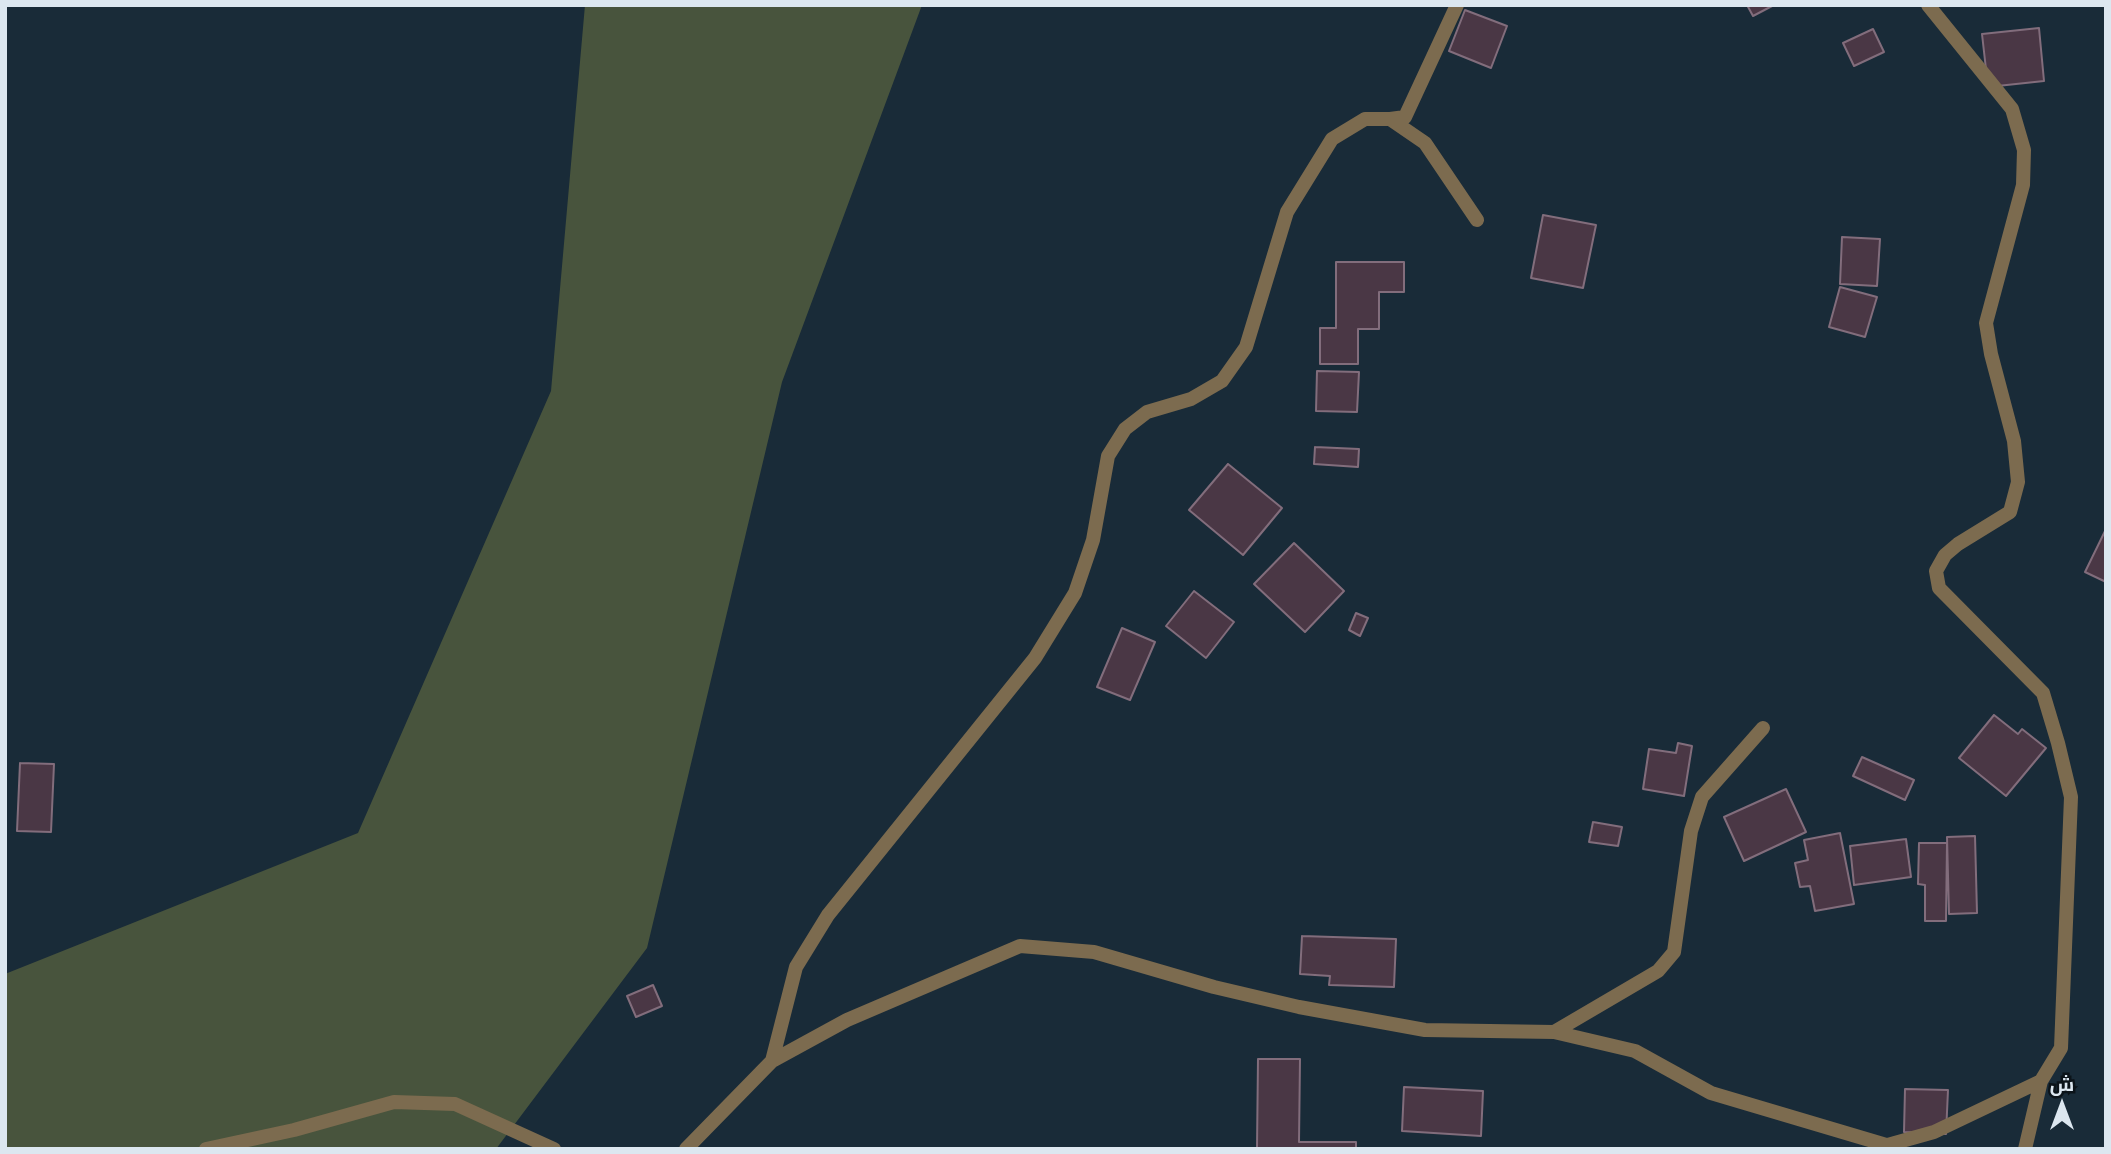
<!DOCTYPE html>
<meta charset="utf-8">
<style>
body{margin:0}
#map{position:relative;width:2111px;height:1154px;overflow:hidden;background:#192b38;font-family:"Public Sans",Cairo,sans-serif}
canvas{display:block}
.frame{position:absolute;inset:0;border:7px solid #dce7f0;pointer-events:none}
.north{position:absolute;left:2027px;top:1070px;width:70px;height:70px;-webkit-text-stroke:5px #0b1319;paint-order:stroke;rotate:0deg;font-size:19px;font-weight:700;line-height:28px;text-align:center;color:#dce7f0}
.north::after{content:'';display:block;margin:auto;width:24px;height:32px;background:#dce7f0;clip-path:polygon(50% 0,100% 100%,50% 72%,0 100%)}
</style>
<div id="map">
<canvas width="2111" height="1154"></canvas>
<div class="frame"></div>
<div class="north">ش</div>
</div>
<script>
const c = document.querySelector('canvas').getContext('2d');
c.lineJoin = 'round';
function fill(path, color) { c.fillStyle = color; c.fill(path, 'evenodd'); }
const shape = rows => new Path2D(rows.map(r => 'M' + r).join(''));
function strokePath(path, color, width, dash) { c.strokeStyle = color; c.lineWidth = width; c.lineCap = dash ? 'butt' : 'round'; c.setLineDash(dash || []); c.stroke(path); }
fill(shape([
 [585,5,922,5,782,382,647,948,496,1149,5,1149,5,974,358,833,551,391]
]), '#48543d');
const building = shape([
 [1747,5,1774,5,1753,16,1747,5],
 [1465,10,1507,26,1491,68,1449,51,1465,10],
 [2039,28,2044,81,1988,87,1982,34,2039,28],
 [1873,29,1884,52,1854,66,1843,43,1873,29],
 [1543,215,1596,225,1583,288,1531,278,1543,215],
 [1842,237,1880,239,1877,286,1840,284,1842,237],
 [1336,262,1404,262,1404,292,1379,292,1379,329,1358,329,1358,364,1320,364,1320,328,1336,328,1336,262],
 [1840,287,1877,297,1865,337,1829,327,1840,287],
 [1317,371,1359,372,1357,412,1316,411,1317,371],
 [1315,447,1359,449,1358,467,1314,464,1315,447],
 [1228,464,1282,508,1243,555,1189,510,1228,464],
 [2106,529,2106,582,2085,572,2106,529],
 [1294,543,1344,591,1305,632,1254,584,1294,543],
 [1194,591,1234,622,1206,658,1166,626,1194,591],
 [1356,613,1368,618,1360,636,1349,630,1356,613],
 [1122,628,1155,642,1130,700,1097,687,1122,628],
 [1994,715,2018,734,2022,729,2046,748,2006,796,1959,758,1994,715],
 [1678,743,1692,746,1684,796,1643,789,1649,749,1676,753,1678,743],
 [1862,757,1914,780,1905,800,1853,776,1862,757],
 [20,763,54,764,51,832,17,831,20,763],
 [1786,789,1806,832,1744,861,1724,817,1786,789],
 [1593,822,1622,827,1618,846,1589,842,1593,822],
 [1840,833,1854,904,1815,911,1810,886,1800,887,1795,863,1808,860,1804,840,1840,833],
 [1975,836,1977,913,1949,914,1947,837,1975,836],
 [1906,839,1911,877,1854,885,1850,846,1906,839],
 [1919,843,1947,843,1946,921,1925,921,1925,885,1918,884,1919,843],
 [1302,936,1396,939,1394,987,1329,985,1330,976,1300,974,1302,936],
 [653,985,662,1006,636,1017,627,996,653,985],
 [1258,1059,1300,1059,1299,1142,1356,1142,1356,1149,1257,1148,1258,1059],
 [1404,1087,1483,1091,1481,1136,1402,1131,1404,1087],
 [1905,1089,1948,1090,1946,1134,1904,1132,1905,1089]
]);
fill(building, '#4a3745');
strokePath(building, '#826d7c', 2);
strokePath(shape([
 [1390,119,1405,117,1457,5],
 [1554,1032,1658,971,1674,952,1691,831,1702,797,1763,728],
 [772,1061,796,967,828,915,1035,658,1075,593,1093,540,1108,456,1125,429,1147,412,1191,399,1222,381,1246,347,1287,212,1332,139,1365,119,1390,119,1425,143,1477,220],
 [1884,1146,1934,1132,2041,1081,2061,1048,2071,797,2058,743,2043,693,1939,588,1936,571,1945,555,1958,544,2010,512,2018,482,2014,441,1991,354,1986,323,2023,185,2024,150,2012,109,1928,5],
 [206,1149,294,1130,394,1102,455,1104,554,1149],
 [686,1149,772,1061,847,1020,1020,946,1094,952,1214,987,1299,1007,1425,1030,1554,1032,1635,1051,1711,1093,1893,1147],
 [2025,1149,2041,1081]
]), '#7c6b4f', 14);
</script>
